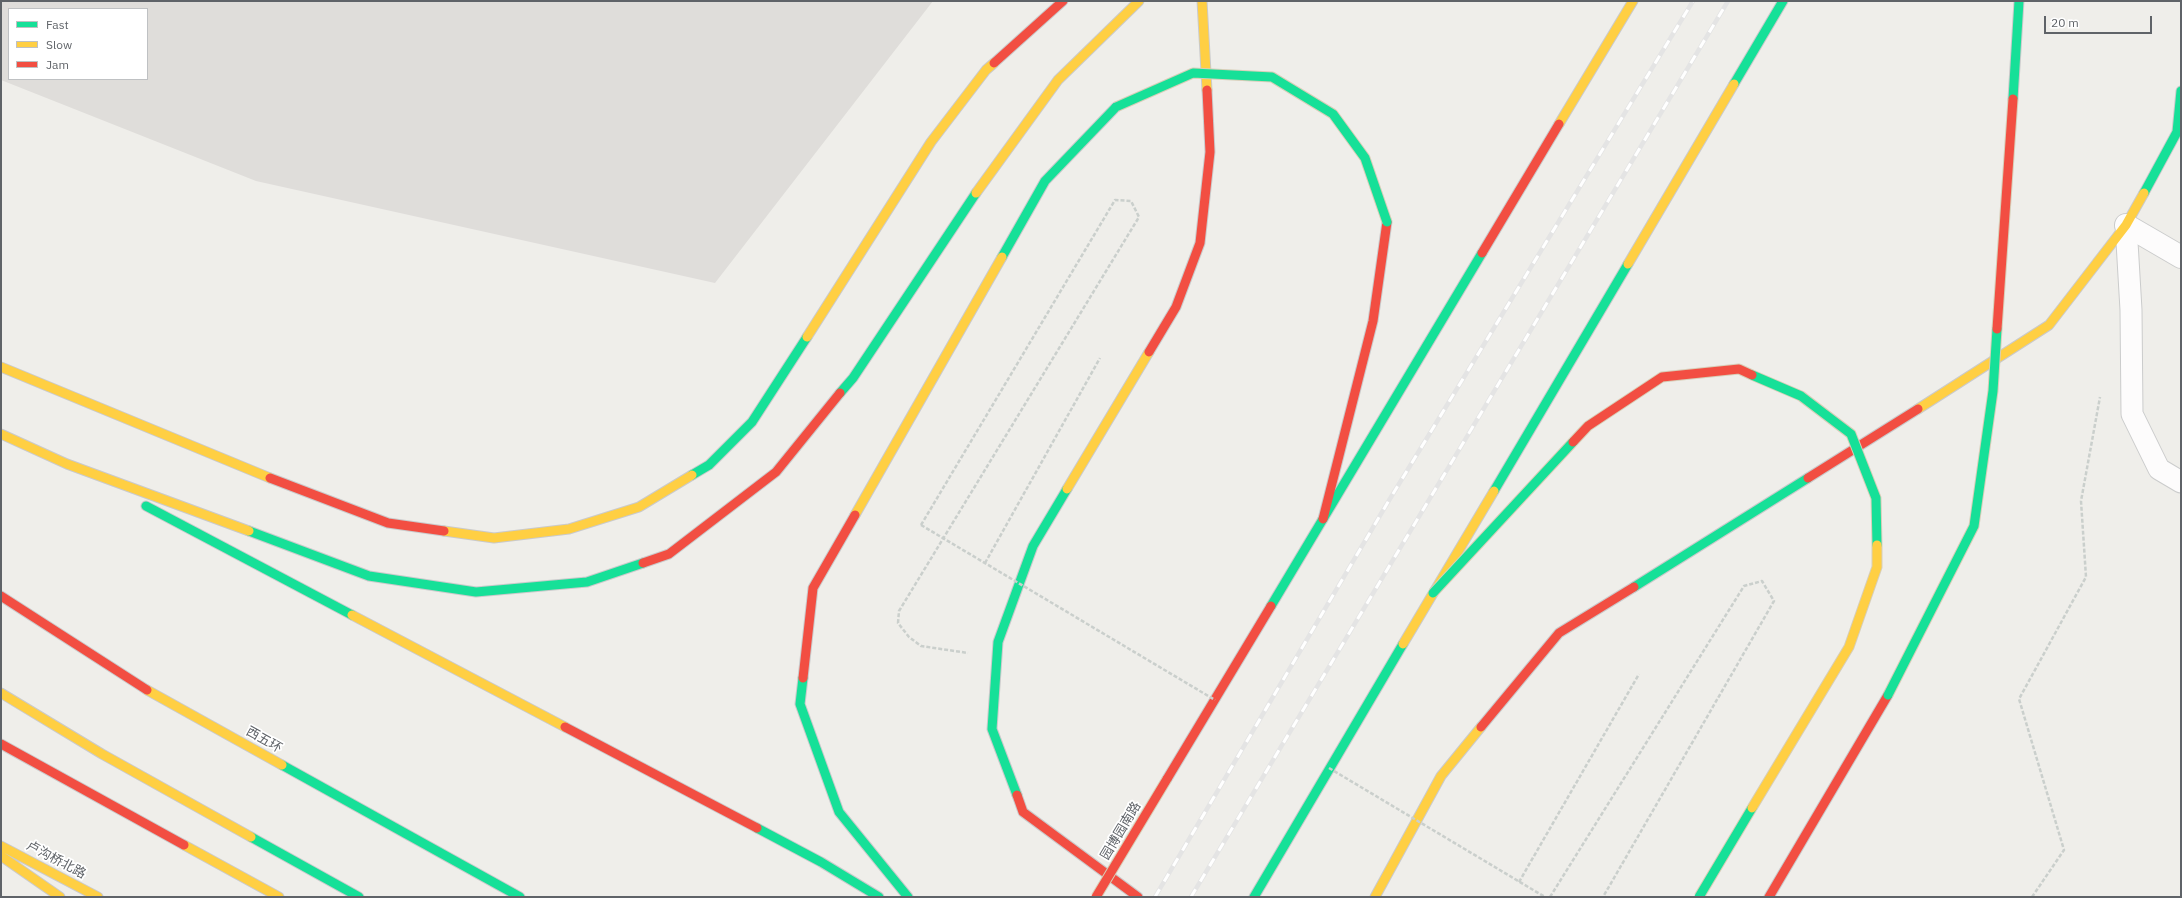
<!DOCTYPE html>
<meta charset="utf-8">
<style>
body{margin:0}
#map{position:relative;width:2182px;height:898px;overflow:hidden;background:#efeeea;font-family:"IBM Plex Sans",sans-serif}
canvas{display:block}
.frame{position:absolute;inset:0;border:2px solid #5f6368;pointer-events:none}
.legend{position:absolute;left:8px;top:8px;width:140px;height:72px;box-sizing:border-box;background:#fff;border:1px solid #bfc1c3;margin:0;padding:5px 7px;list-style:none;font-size:12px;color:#5f6368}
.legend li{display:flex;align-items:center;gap:8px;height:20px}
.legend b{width:20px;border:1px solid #bfc1c3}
.scale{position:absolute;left:2044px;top:16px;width:108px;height:18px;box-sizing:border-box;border:2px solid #5f6368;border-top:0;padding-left:5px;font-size:12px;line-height:14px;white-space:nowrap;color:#5f6368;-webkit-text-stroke:3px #fff;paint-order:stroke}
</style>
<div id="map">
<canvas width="2182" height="898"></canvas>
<div class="frame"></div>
<ul class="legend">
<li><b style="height:5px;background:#16e098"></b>Fast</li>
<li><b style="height:5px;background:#ffcf43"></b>Slow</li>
<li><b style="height:5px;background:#f24e42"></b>Jam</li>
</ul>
<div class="scale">20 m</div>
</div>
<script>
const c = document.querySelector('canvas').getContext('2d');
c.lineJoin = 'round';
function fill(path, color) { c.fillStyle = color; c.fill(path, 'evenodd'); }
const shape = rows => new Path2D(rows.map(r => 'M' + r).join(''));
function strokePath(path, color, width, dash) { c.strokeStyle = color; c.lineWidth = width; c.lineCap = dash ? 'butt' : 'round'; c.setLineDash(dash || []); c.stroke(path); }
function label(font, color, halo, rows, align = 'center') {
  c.font = font + ' "IBM Plex Sans","Noto Sans SC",sans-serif'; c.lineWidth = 3.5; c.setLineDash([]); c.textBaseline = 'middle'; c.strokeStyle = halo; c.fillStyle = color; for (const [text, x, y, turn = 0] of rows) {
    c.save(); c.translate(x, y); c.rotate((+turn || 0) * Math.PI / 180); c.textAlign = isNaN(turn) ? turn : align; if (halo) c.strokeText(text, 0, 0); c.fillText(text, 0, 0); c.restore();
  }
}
fill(shape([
 [1,1,933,1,715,283,256,181,1,80],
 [9,9,147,9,147,79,9,79]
]), '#dfddda');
const lane = shape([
 [2126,225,2131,310,2132,414,2159,469,2181,482]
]);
const street = shape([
 [2126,225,2181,257]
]);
const fast = shape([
 [1734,84,1783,1],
 [2013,99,2019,1],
 [2144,193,2177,132,2181,91],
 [1002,257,1045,181,1116,107],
 [840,393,853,378,976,193],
 [692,475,709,465,752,422,807,337],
 [1494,491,1628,264],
 [146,506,352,615],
 [249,531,369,576,476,592,587,582,643,563],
 [1634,587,1808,478],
 [1271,606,1482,253],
 [803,678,800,704,839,812,908,897],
 [282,765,520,897],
 [1017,795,992,729,998,642,1033,546,1067,489],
 [757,828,821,862,879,897],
 [251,837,359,897],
 [1254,897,1403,644]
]);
const slow = shape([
 [1202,1,1207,90],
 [1559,124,1633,1],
 [976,193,1058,80,1139,1],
 [1628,264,1734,84],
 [807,337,931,142,986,70,994,63],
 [1,367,270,478],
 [1918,409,2049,325,2126,225,2144,193],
 [1,434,67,464,249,531],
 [1067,489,1149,352],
 [855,515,1002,257],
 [444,531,494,538,569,529,639,507,692,475],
 [352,615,565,727],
 [1403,644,1494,491],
 [147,690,282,765],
 [1,693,102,754,251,837],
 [184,845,279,897],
 [1,846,98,897],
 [1,856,60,897],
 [1375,897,1441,776,1481,727]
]);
const jam = shape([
 [994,63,1063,1],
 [1482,253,1559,124],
 [1149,352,1176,307,1200,243,1210,152,1207,90],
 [270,478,388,523,444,531],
 [1808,478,1918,409],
 [1323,519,1373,321,1387,222],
 [643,563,669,554,776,472,840,393],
 [1,596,147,690],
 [803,678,813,588,855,515],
 [565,727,757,828],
 [1481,727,1559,633,1634,587],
 [1,744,184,845],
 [1167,779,1271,606],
 [1017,795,1023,812,1138,897],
 [1769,897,1888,695]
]);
strokePath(lane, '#cbcccc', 23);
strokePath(street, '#cbcccc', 24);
strokePath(fast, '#cacacb', 11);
strokePath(slow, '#cacacb', 11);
strokePath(jam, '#cacacb', 11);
strokePath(shape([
 [921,525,1115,200,1131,201,1139,217,899,611,898,623,909,637,921,646,968,653],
 [985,563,1100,358],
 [1519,882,1639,674],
 [1550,897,1744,586,1762,581,1774,601,1603,897],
 [2032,897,2064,850,2019,699,2086,577,2081,501,2100,397]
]), '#cacfcc', 2.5, [4, 2]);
strokePath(lane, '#fdfcfc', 21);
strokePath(street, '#fdfcfc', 22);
strokePath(fast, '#16e098', 9);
strokePath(slow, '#ffcf43', 9);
strokePath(jam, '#f24e42', 9);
const rail = shape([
 [1155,897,1388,502,1693,1],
 [1191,897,1728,1]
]);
strokePath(rail, '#e4e4e4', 4.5);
strokePath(rail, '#fff', 3, [9]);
const fastBridge = shape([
 [1116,107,1193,73,1272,77,1333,114,1365,158,1387,222],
 [1752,375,1801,396,1851,434,1876,498,1877,545],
 [1433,593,1573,442],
 [1888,695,1974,526,1993,391,1997,329],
 [1699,897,1752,808]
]);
const slowBridge = shape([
 [1752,808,1849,647,1877,567,1877,545]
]);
const jamBridge = shape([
 [1997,329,2013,99],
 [1573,442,1588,426,1662,377,1739,369,1752,375],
 [1096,897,1167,779]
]);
strokePath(fastBridge, '#d7ceb8', 11, []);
strokePath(slowBridge, '#d7ceb8', 11, []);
strokePath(jamBridge, '#d7ceb8', 11, []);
strokePath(shape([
 [921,525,1215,700],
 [1329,768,1545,897]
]), '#cacfcc', 2.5, [4, 2]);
strokePath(fastBridge, '#16e098', 9);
strokePath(slowBridge, '#ffcf43', 9);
strokePath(jamBridge, '#f24e42', 9);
label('13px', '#5f6368', '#fff', [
 ["西五环",264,740,29],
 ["园博园南路",1121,831,-59],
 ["卢沟桥北路",56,860,28]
]);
</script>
